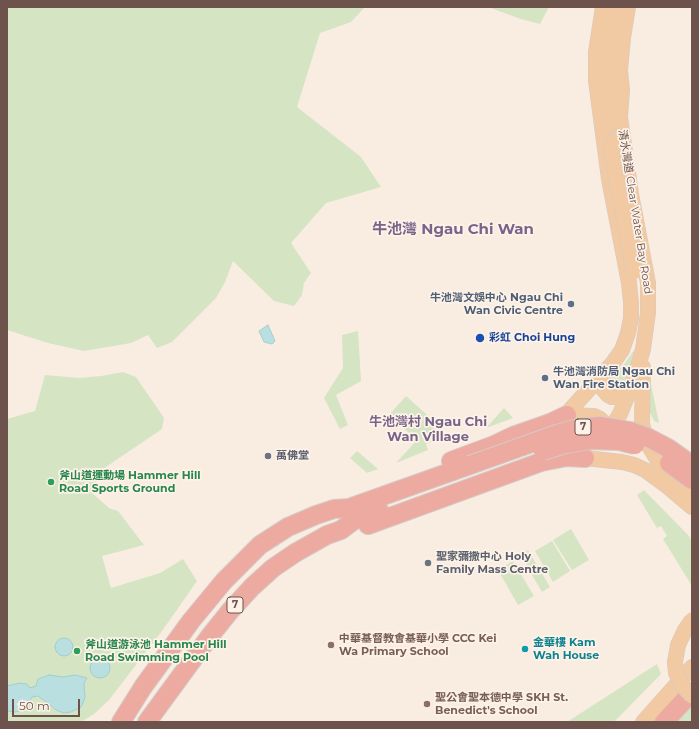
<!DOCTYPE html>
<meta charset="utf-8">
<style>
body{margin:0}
#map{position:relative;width:699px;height:729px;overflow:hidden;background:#f9ede2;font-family:Montserrat,sans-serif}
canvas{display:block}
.frame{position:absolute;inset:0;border:8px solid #6e534c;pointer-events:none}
.scale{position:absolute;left:12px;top:699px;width:68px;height:18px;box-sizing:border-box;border:2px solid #6e534c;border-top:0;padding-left:5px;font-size:12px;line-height:14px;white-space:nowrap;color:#6e534c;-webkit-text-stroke:3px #fdf2e8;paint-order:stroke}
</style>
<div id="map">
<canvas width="699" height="729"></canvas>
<div class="frame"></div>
<div class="scale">50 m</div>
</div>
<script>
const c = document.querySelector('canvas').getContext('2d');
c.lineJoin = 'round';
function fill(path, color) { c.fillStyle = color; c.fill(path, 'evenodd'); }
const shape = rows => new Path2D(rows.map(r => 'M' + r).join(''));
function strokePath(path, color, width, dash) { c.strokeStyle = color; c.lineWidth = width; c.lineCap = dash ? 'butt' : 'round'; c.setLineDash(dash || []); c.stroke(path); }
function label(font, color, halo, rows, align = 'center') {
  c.font = font + ' Montserrat,"Noto Sans TC",sans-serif'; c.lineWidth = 3.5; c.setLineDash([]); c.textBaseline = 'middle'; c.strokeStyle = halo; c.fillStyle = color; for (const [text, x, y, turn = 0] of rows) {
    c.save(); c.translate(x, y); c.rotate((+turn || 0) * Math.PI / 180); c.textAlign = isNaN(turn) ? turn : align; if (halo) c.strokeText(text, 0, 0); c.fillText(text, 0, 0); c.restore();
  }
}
fill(shape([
 [7,7,365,7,351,22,320,33,297,107,361,157,381,187,326,203,291,243,311,273,304,283,302,295,294,306,274,301,233,261,225,282,216,298,172,342,157,348,148,335,131,343,84,351,48,343,7,330],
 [488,7,549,7,540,24,521,19],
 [358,331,361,381,336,395,348,425,340,429,324,398,343,368,342,335],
 [634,350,635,350,628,375,624,385,615,392,608,384,610,379,625,363],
 [123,372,136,377,164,418,162,429,100,471,92,493,109,508,118,511,144,545,102,556,111,588,160,573,183,559,197,581,162,631,109,700,94,714,81,722,7,722,7,419,35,411,45,375,79,378,101,376],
 [650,379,659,423,654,421,650,412],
 [406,396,444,430,440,438,426,444,428,450,396,463,417,440,389,415],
 [504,408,513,418,486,428],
 [357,451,378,469,367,473,350,458],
 [644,490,689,536,692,542,692,586,663,539,667,536,661,526,657,528,637,495],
 [571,529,589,560,572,570,553,540],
 [552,541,570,571,553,582,535,551],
 [528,550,538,567,531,572,521,555],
 [513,561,534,596,518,605,498,570],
 [540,570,550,587,542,592,532,575],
 [657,664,661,674,614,722,567,722],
 [692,704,692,722,676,722]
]), '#d5e4c3');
const water = shape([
 [268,325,275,341,272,344,264,342,259,331,268,325],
 '55 647a9 9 0 1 1 18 0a9 9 0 1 1-18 0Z',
 '90 668a10 10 0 1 1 20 0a10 10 0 1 1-20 0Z',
 [49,675,63,677,75,675,87,678,84,683,85,698,81,707,71,712,64,713,56,710,45,701,38,696,32,697,25,708,16,712,7,711,7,686,20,683,27,684,30,688,36,686,38,679,49,675]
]);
fill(water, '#badfe0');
strokePath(water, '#a1cfd0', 1);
const major = shape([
 [617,7,608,47,606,68,610,113,617,127],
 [643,367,642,424,647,443,660,464,687,491],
 [604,373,601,384,602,388,608,395,612,397,621,396,630,388],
 [567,415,594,416,600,419,605,424,608,432],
 [567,427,567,415,571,409,612,364,622,350,628,333,631,318,631,303,629,283,609,179,596,81,596,52,603,7],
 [606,436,620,414,636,374,643,349,648,313,648,283,631,194,620,117,622,90,620,70,623,38,628,7],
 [576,450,585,458,622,462,634,465,645,470,667,486,692,507],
 [643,722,692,667]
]);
const highway = shape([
 [451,461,494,445,513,436,550,423,567,415],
 [368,525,541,462,567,457,585,458],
 [121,722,143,687,191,621,224,581,260,545,288,527,316,515,334,509,349,508,470,465],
 [147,722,210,636,230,611,252,587,273,568,295,553,327,535,341,530,353,521,379,510],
 [664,722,692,692]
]);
strokePath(major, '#d4cbc9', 16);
strokePath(highway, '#d4cbc9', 20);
strokePath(major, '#f1c9a2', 15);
strokePath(highway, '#edaaa0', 18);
const majorBridge = shape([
 [622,135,614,141,611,151,634,272],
 [692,620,685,630,678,645,675,662,676,673,681,684,692,696]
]);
const highwayBridge = shape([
 [543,451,566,444,590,440,619,441,635,445],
 [669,463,692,480],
 [470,465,557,434,578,428,600,426,630,431,649,438,668,448,692,465]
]);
strokePath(majorBridge, '#d4cbc9', 16, []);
strokePath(highwayBridge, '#d4cbc9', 20, []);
strokePath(majorBridge, '#f1c9a2', 15);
strokePath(highwayBridge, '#edaaa0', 18);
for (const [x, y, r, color] of [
 [571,304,4,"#5c6f8a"],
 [480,338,5,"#1a4fb4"],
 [545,378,4,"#5c6f8a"],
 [268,456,4,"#6b7280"],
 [51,482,4,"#2e9e5b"],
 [428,563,4,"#6b7280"],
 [331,645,4,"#8d6e63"],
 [525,649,4,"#0f9aa8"],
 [77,651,4,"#2e9e5b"],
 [427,704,4,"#8d6e63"]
]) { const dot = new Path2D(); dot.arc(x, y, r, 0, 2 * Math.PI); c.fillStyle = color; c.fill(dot); strokePath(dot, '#fdf2e8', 1.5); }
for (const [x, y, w] of [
 [583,427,16],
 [235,605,16]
]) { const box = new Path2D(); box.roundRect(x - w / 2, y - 8, w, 16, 3); c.fillStyle = '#fdf2e8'; c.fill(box); strokePath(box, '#6e534c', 1); }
label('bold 10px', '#6e534c', null, [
 ["7",583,427],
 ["7",235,605]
]);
label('11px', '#6e534c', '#fdf2e8', [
 ["清水灣道 Clear Water Bay Road",635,212,81]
]);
label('bold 11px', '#4e5e75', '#fdf2e8', [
 ["牛池灣文娛中心 Ngau Chi",563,298],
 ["Wan Civic Centre",563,311],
 ["牛池灣消防局 Ngau Chi",553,372,"left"],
 ["Wan Fire Station",553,385,"left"]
], 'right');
label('bold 11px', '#164399', '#fdf2e8', [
 ["彩虹 Choi Hung",489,338]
], 'left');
label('bold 11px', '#5b616d', '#fdf2e8', [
 ["萬佛堂",276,456],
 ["聖家彌撒中心 Holy",436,557],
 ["Family Mass Centre",436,570]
], 'left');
label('bold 11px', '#27864d', '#fdf2e8', [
 ["斧山道運動場 Hammer Hill",59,476],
 ["Road Sports Ground",59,489],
 ["斧山道游泳池 Hammer Hill",85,645],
 ["Road Swimming Pool",85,658]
], 'left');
label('bold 11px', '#785e54', '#fdf2e8', [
 ["中華基督教會基華小學 CCC Kei",339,639],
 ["Wa Primary School",339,652],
 ["聖公會聖本德中學 SKH St.",435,698],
 ["Benedict's School",435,711]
], 'left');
label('bold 11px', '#0d838f', '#fdf2e8', [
 ["金華樓 Kam",533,643],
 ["Wah House",533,656]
], 'left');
label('bold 13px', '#78648a', '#fdf2e8', [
 ["牛池灣村 Ngau Chi",428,422],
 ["Wan Village",428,437]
]);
label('bold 15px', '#78648a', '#fdf2e8', [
 ["牛池灣 Ngau Chi Wan",453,230]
]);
</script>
